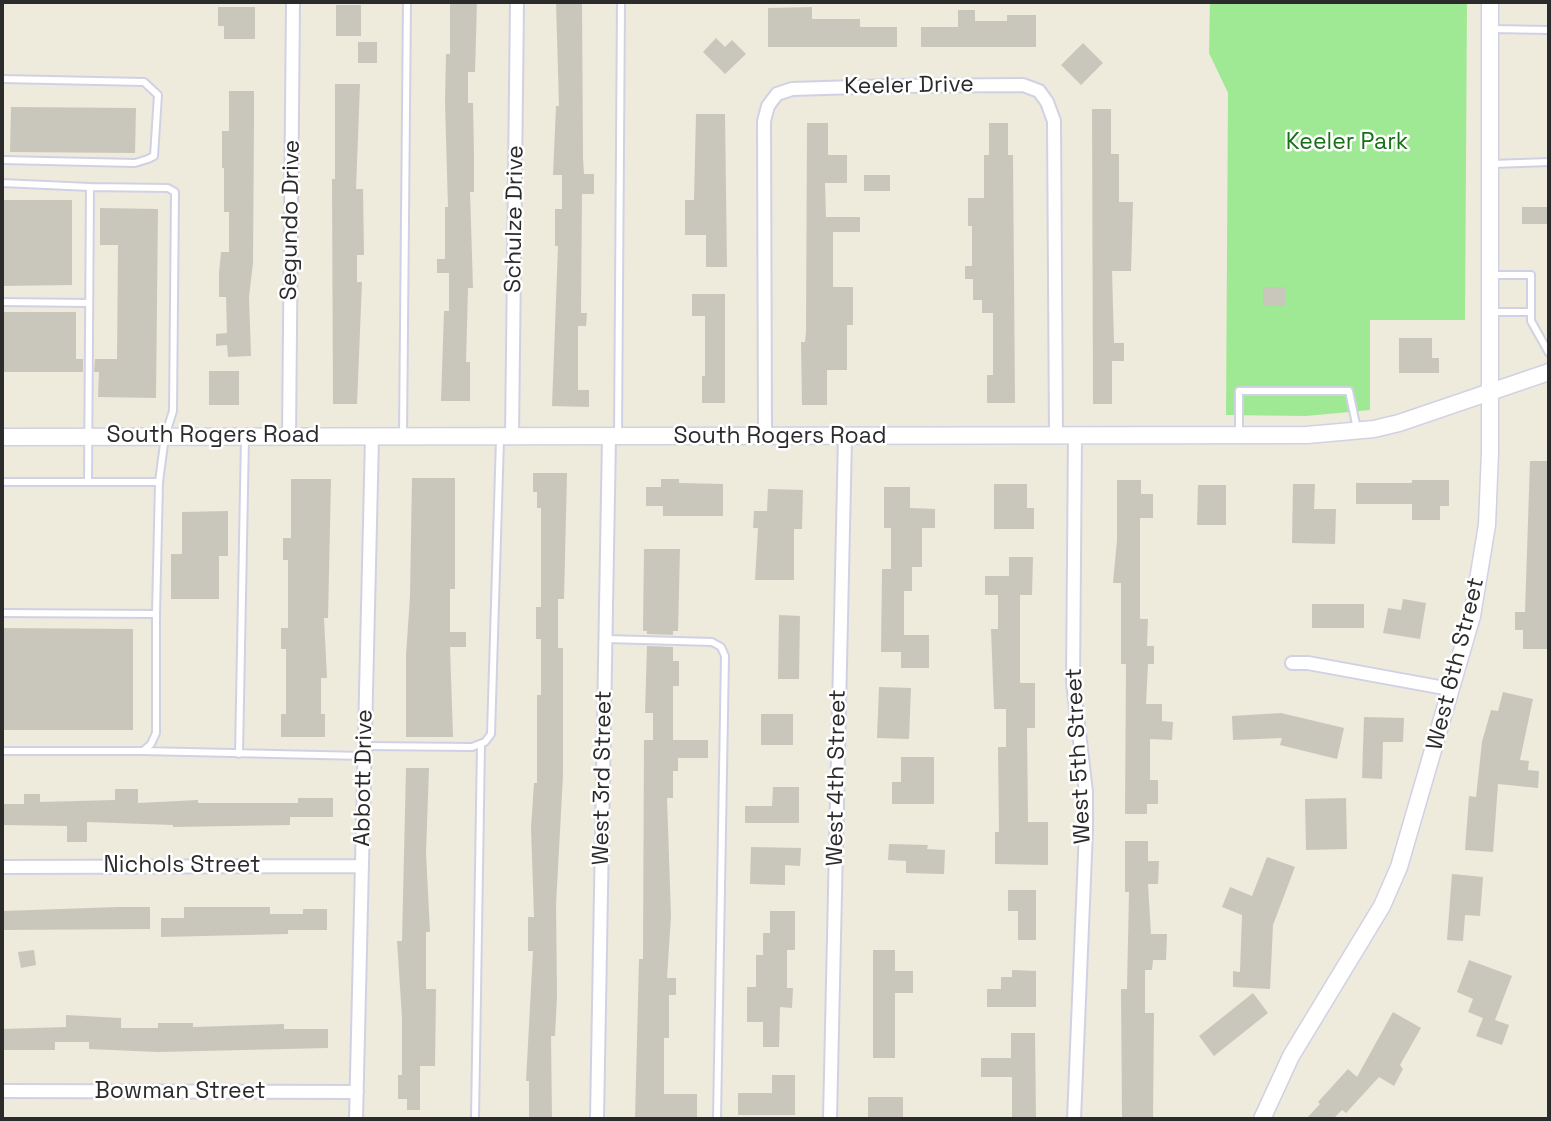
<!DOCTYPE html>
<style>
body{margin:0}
#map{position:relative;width:1551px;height:1121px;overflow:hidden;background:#eeeadc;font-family:"Space Grotesk",sans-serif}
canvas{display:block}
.frame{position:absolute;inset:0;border:4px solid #2b2b2b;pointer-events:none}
</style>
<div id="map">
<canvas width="1551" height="1121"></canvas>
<div class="frame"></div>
</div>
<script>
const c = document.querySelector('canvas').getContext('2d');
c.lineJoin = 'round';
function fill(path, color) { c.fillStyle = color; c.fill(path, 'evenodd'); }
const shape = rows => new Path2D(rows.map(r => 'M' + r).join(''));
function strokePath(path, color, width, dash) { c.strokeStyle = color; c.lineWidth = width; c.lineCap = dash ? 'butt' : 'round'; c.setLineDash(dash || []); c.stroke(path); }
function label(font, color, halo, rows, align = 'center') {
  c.font = font + ' "Space Grotesk",sans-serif'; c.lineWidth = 5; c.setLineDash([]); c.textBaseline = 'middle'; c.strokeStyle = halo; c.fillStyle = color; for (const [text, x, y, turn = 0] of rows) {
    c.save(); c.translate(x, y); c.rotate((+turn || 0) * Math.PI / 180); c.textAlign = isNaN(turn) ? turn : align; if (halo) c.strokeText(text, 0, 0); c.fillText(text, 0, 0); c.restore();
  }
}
fill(shape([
 [1210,2,1467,2,1465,320,1370,320,1370,410,1306,416,1226,415,1228,93,1209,53]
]), '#a0e994');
fill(shape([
 [450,2,477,2,475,72,468,72,468,103,473,103,474,156,474,192,470,192,473,288,468,288,466,362,470,362,470,401,441,401,444,311,449,311,449,273,437,273,437,259,445,259,445,207,448,207,445,103,446,54,450,54],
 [556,2,582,3,583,158,584,174,594,174,594,194,582,194,581,313,587,313,586,326,578,326,578,390,589,390,589,407,552,406,558,246,555,246,555,209,562,209,562,175,553,175,556,106,559,106],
 [336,5,361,5,361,36,336,36],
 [218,7,255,7,255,39,224,39,224,26,218,26],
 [812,7,812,19,860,19,860,27,897,27,897,47,768,47,768,8],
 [958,10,975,10,975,21,1007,21,1007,15,1036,15,1036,47,921,47,921,27,958,27],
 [716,38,725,47,732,40,746,54,725,74,703,52],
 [358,42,377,42,377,63,358,63],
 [1083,43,1103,63,1081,85,1061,65],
 [335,84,360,84,356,189,363,189,364,255,357,255,357,282,362,282,357,404,333,404,332,179,335,179],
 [229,91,254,91,254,124,253,263,249,297,251,356,228,357,227,345,216,346,216,334,227,333,226,297,219,297,219,273,221,252,229,252,229,212,224,212,224,168,222,168,222,131,229,131],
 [11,107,136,108,135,153,10,152],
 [1092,109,1111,109,1111,154,1119,154,1119,202,1133,202,1131,271,1112,271,1114,343,1124,343,1124,361,1112,361,1112,404,1093,404],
 [696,114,725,114,727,267,706,267,706,235,685,235,685,200,694,200],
 [807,123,828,123,828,155,847,155,847,183,825,183,826,217,860,217,860,232,833,232,833,287,853,287,853,325,847,325,847,370,827,370,827,405,802,405,801,342,805,342,806,331],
 [989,123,1008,123,1008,155,1013,155,1015,403,987,403,987,375,993,375,993,313,982,313,982,300,973,300,973,279,965,279,965,266,972,266,972,226,968,226,968,198,984,198,984,155,989,155],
 [864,175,890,175,890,191,864,191],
 [2,200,72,200,72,285,2,286],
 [1522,207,1549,207,1549,224,1522,224],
 [100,208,158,209,156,398,98,397,99,372,94,372,95,359,117,359,118,245,100,245],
 [1263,287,1285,287,1285,306,1263,306],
 [692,294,725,294,725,403,702,403,702,376,705,376,705,316,692,316],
 [2,312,76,312,76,359,83,359,83,372,2,372],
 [1399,338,1432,338,1432,358,1439,358,1439,373,1399,373],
 [209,371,239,371,239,405,209,405],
 [1530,461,1549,461,1549,649,1523,649,1523,630,1515,630,1515,612,1525,612],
 [533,473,567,473,564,599,558,599,558,648,563,648,563,775,556,905,557,996,555,1036,551,1036,552,1119,529,1119,529,1081,526,1081,533,951,528,951,528,917,534,917,531,828,534,783,537,783,537,695,541,695,541,639,536,639,536,607,541,607,541,508,537,508,537,492,533,492],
 [412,478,455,478,455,589,450,589,450,632,466,632,466,647,450,647,453,737,406,737,406,655,410,597],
 [291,479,331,479,328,618,324,618,327,678,321,678,321,714,325,714,325,737,281,737,281,714,286,714,286,649,281,649,281,628,288,628,288,560,283,560,283,538,291,538],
 [661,479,679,479,679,483,723,484,723,516,663,516,663,506,646,506,646,487,661,487],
 [1117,480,1141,480,1141,494,1153,494,1153,518,1140,518,1140,619,1148,619,1147,646,1154,646,1154,664,1148,664,1146,704,1162,704,1162,721,1173,722,1172,740,1150,739,1150,780,1158,780,1158,804,1147,804,1147,814,1125,814,1126,664,1121,664,1121,583,1113,583,1117,540],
 [1412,480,1449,480,1449,506,1440,506,1440,520,1412,520,1412,504,1356,504,1356,483,1412,483],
 [994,484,1027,484,1027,508,1034,508,1034,529,994,529],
 [1293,484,1315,484,1314,509,1336,509,1335,544,1292,543],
 [1198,485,1226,485,1226,525,1197,525],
 [884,487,910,487,910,508,935,509,935,528,922,528,922,567,912,567,912,591,904,591,904,635,929,635,929,668,901,668,901,652,881,652,882,569,891,569,891,528,884,528],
 [768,489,803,490,802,529,794,529,794,580,755,580,758,528,753,528,754,511,767,511],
 [228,511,228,556,219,556,219,599,171,599,171,554,182,554,182,512],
 [644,549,680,549,678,631,673,631,673,635,647,634,647,631,643,631],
 [1009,557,1033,557,1032,595,1020,595,1020,683,1035,683,1035,728,1027,728,1028,822,1048,822,1048,865,995,864,995,832,999,832,998,747,1006,747,1006,709,994,709,991,629,998,629,998,595,985,595,985,576,1009,576],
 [1403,599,1426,603,1420,639,1383,633,1388,608,1401,610],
 [1312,604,1364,604,1364,628,1312,628],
 [779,615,800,616,799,679,778,679],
 [2,628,133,629,133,730,2,730],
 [647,646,673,647,673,661,679,661,679,686,673,686,673,740,708,740,708,758,678,758,678,771,673,771,673,798,667,798,671,916,667,978,676,978,676,995,669,995,669,1038,664,1038,664,1094,697,1094,697,1119,635,1119,639,959,643,959,644,740,653,740,653,713,645,713],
 [879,687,911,688,909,739,877,738],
 [1503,692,1533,699,1520,760,1529,761,1528,770,1539,771,1538,788,1498,784,1493,852,1465,850,1469,796,1476,797,1482,742,1491,710,1498,711],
 [1281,713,1344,728,1337,759,1280,745,1282,738,1233,740,1232,716],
 [761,714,793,714,793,745,761,745],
 [1364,717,1404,718,1403,742,1383,742,1382,779,1362,778],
 [901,757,934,757,934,804,892,804,892,782,901,782],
 [406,768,429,768,426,853,430,932,426,932,426,989,436,989,435,1066,420,1066,420,1110,407,1110,407,1099,398,1099,398,1075,402,1075,402,1018,397,941,402,941],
 [773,787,799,787,799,823,745,823,745,806,772,806],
 [115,789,138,789,138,803,198,800,198,803,298,803,298,798,333,798,333,817,290,817,290,825,173,827,173,825,87,822,87,842,67,842,67,826,2,825,2,804,24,804,24,794,40,794,40,802,115,800],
 [1346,798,1347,849,1306,850,1305,799],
 [1125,841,1148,841,1148,861,1159,861,1158,884,1148,884,1151,934,1167,934,1166,960,1153,960,1152,970,1145,970,1145,1013,1154,1013,1153,1119,1122,1119,1121,989,1127,989,1129,892,1125,892],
 [889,844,928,845,927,849,945,850,944,874,906,873,906,861,888,860],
 [751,847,801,848,800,866,785,865,785,885,750,884],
 [1267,857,1295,867,1273,925,1270,989,1233,987,1233,971,1240,972,1242,915,1222,907,1230,887,1252,896],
 [1452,874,1483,877,1480,916,1465,915,1463,941,1447,940],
 [1008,890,1036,890,1036,940,1018,940,1018,911,1008,911],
 [119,907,150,907,150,929,2,930,2,911],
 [184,907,270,907,270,914,303,914,303,909,327,909,327,930,288,930,288,934,161,937,161,918,184,918],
 [770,911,795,911,795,950,787,950,787,988,793,988,792,1008,780,1007,779,1047,763,1047,763,1022,747,1022,747,987,756,987,756,955,763,955,763,933,770,933],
 [34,950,36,965,21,968,18,952],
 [873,950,895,950,895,971,913,971,913,993,895,993,895,1058,873,1058],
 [1469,960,1512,976,1495,1020,1509,1025,1502,1045,1476,1036,1483,1018,1468,1012,1473,999,1457,992],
 [1012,970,1036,971,1036,1007,987,1007,987,989,1001,989,1001,977,1012,977],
 [1253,993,1268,1013,1214,1056,1199,1036],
 [1393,1012,1421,1028,1400,1065,1403,1069,1394,1086,1379,1077,1346,1113,1342,1110,1333,1119,1306,1119,1320,1104,1318,1102,1348,1069,1357,1077],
 [66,1015,121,1018,121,1028,158,1028,158,1023,193,1023,193,1027,284,1024,284,1029,328,1029,328,1048,158,1052,89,1049,89,1042,55,1042,55,1050,2,1050,2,1029,66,1027],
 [1011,1033,1035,1033,1036,1119,1012,1119,1012,1077,981,1077,981,1058,1011,1058],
 [772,1075,795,1075,795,1115,738,1115,738,1093,772,1093],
 [868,1097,903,1097,903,1119,868,1119]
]), '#c9c7bb');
const service = shape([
 [1492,29,1549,30],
 [2,79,144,82,158,95,154,156,148,159,135,163,2,160],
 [1492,164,1549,162],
 [2,183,90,187,88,482],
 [1491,275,1531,275,1531,321,1549,353],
 [2,302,89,303],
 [1490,312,1531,312],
 [1239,433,1239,391,1349,391,1357,429],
 [403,435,407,2],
 [618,435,621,2],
 [2,482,159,482],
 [2,613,156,614,159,482,165,436,173,411,175,192,168,188,90,187],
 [606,639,712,642,721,647,725,656,717,1119],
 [365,746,472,747,485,742,491,734,500,439],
 [2,751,143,751,151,744,156,733,156,614],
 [143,751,364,756],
 [239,754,245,437],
 [475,1119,481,744]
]);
const minor = shape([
 [289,437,293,2],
 [512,437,517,2],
 [765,437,764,121,768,106,777,94,792,89,890,86,1023,85,1039,91,1047,102,1054,121,1056,436],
 [1292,663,1308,663,1450,689],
 [2,867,362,866],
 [2,1091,357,1092],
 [356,1119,372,437],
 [597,1119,609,437],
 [830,1119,845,437],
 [1074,1119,1086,830,1086,792,1073,682,1075,435]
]);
const tertiary = shape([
 [2,437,1307,435,1374,429,1399,423,1549,372],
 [1262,1119,1291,1056,1382,906,1399,867,1472,616,1487,525,1490,452,1490,2]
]);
strokePath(service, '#d1d1e5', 10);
strokePath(minor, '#d1d1e5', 16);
strokePath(tertiary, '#d1d1e5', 19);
strokePath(service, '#fff', 6);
strokePath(minor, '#fff', 12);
strokePath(tertiary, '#fff', 16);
label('23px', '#2b2b2b', '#fff', [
 ["Keeler Drive",909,86,-1],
 ["Schulze Drive",515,219,-89],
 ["Segundo Drive",291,220,-89],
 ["South Rogers Road",213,436],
 ["South Rogers Road",780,437],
 ["West 6th Street",1456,664,-76],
 ["West 5th Street",1079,756,-93],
 ["Abbott Drive",364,778,-89],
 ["West 3rd Street",603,778,-89],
 ["West 4th Street",837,778,-89],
 ["Nichols Street",182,866],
 ["Bowman Street",180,1092]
]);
label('23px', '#156f14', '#fff', [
 ["Keeler Park",1347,143]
]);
</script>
